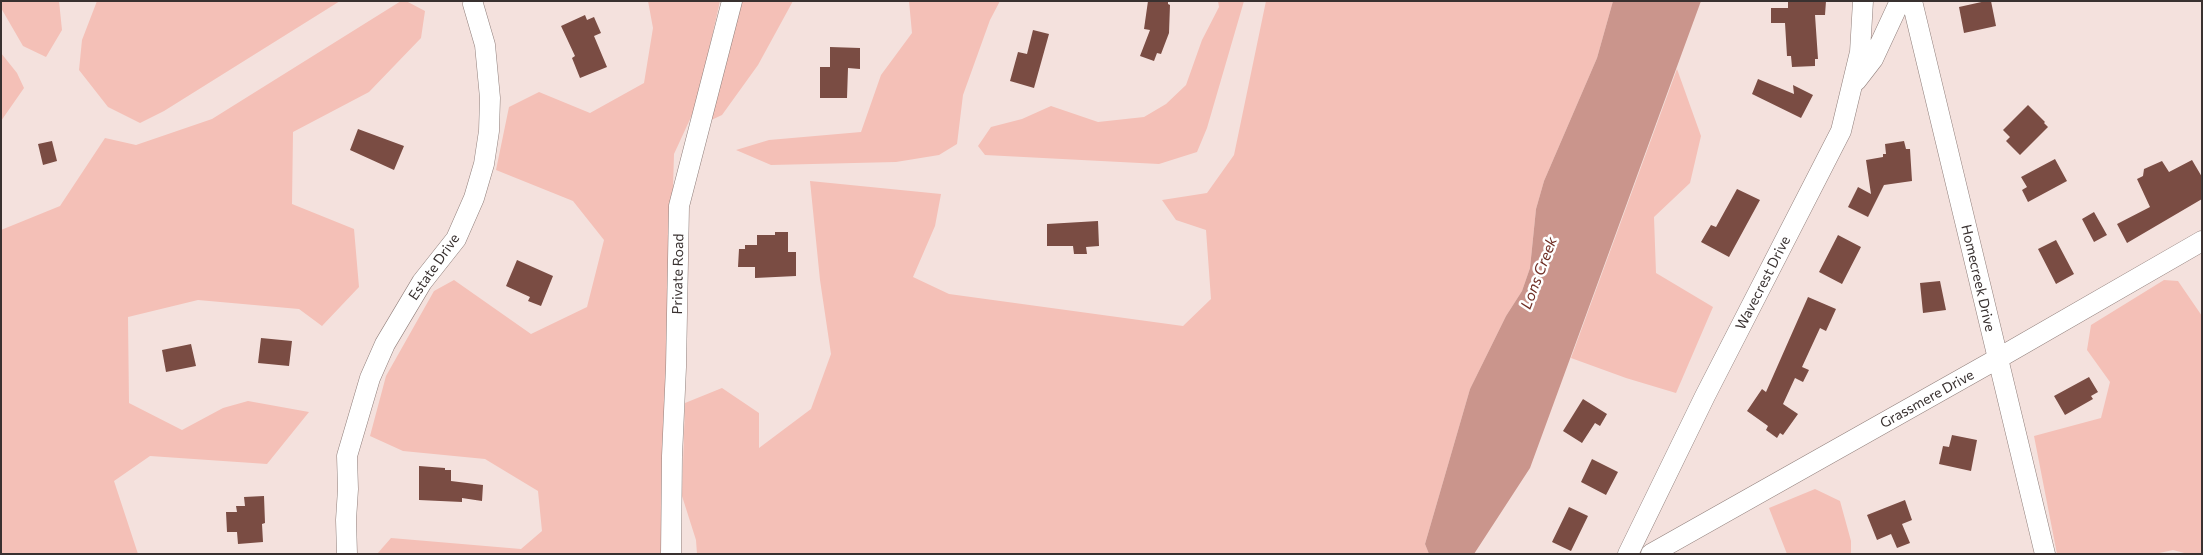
<!DOCTYPE html>
<style>
body{margin:0}
#map{position:relative;width:2203px;height:555px;overflow:hidden;background:#f4e1dd;font-family:Commissioner,sans-serif}
canvas{display:block}
.frame{position:absolute;inset:0;border:2px solid #393130;pointer-events:none}
</style>
<div id="map">
<canvas width="2203" height="555"></canvas>
<div class="frame"></div>
</div>
<script>
const c = document.querySelector('canvas').getContext('2d');
c.lineJoin = 'round';
function fill(path, color) { c.fillStyle = color; c.fill(path, 'evenodd'); }
const shape = rows => new Path2D(rows.map(r => 'M' + r).join(''));
function strokePath(path, color, width, dash) { c.strokeStyle = color; c.lineWidth = width; c.lineCap = dash ? 'butt' : 'round'; c.setLineDash(dash || []); c.stroke(path); }
function label(font, color, halo, rows, align = 'center') {
  c.font = font + ' Commissioner,sans-serif'; c.lineWidth = 5; c.setLineDash([]); c.textBaseline = 'middle'; c.strokeStyle = halo; c.fillStyle = color; for (const [text, x, y, turn = 0] of rows) {
    c.save(); c.translate(x, y); c.rotate((+turn || 0) * Math.PI / 180); c.textAlign = isNaN(turn) ? turn : align; if (halo) c.strokeText(text, 0, 0); c.fillText(text, 0, 0); c.restore();
  }
}
fill(shape([
 [1,1,59,1,62,30,46,57,23,46,1,8],
 [97,1,340,1,164,111,140,123,108,107,79,70,82,40],
 [401,1,406,1,425,11,421,38,369,92,293,132,292,204,354,229,359,287,322,326,299,309,198,300,128,317,129,403,182,430,223,408,248,401,309,412,267,464,150,456,114,481,138,554,1,554,1,230,60,206,105,138,136,145,212,119],
 [648,1,720,1,697,104,674,154,662,554,377,554,391,538,521,549,542,531,538,491,485,459,403,451,370,436,386,376,434,291,454,280,531,334,587,307,604,240,573,201,496,170,509,107,539,92,590,113,644,83,653,28],
 [740,1,793,1,758,65,722,115,707,122],
 [909,1,1000,1,990,20,963,95,957,144,939,155,896,162,771,165,736,150,769,140,861,132,881,75,912,33],
 [1218,1,1244,1,1207,128,1197,152,1159,164,985,155,978,146,991,127,1022,119,1051,106,1098,122,1144,117,1166,104,1186,85,1202,40,1219,7],
 [1266,1,1613,1,1597,58,1544,181,1536,209,1530,268,1522,291,1506,316,1470,389,1425,544,1429,554,697,554,696,540,682,496,685,403,722,388,759,413,759,448,811,409,831,354,820,280,810,181,941,194,935,226,913,277,949,294,1183,326,1211,299,1206,230,1176,220,1162,200,1207,193,1234,155],
 [1,53,17,73,24,88,1,121],
 [1677,69,1701,136,1690,183,1654,217,1656,273,1713,307,1676,393,1626,378,1571,358],
 [2164,280,2178,281,2202,316,2202,554,2188,554,2173,550,2155,554,2057,554,2034,436,2101,418,2110,382,2087,350,2091,325],
 [1815,489,1840,501,1851,541,1851,554,1787,554,1769,508]
]), '#f4c0b7');
fill(shape([
 [1613,1,1701,1,1530,468,1474,554,1429,554,1425,544,1470,389,1506,316,1522,291,1530,268,1536,209,1544,181,1597,58]
]), '#ca958c');
fill(shape([
 [1148,1,1168,1,1168,4,1170,5,1169,33,1161,54,1157,53,1154,61,1140,56,1150,30,1144,29],
 [1788,1,1826,1,1825,15,1815,15,1818,59,1815,59,1815,66,1792,67,1791,56,1787,56,1785,23,1771,23,1771,8,1788,8],
 [1986,1,1991,1,1996,26,1964,33,1959,7],
 [585,15,587,20,594,17,601,33,594,36,607,67,580,78,572,58,575,56,561,26],
 [1033,30,1049,34,1034,88,1010,81,1018,52,1027,54],
 [830,47,860,48,860,69,848,68,847,98,820,98,820,67,830,67],
 [1758,79,1794,94,1793,85,1813,95,1801,118,1752,94],
 [2028,105,2045,122,2044,123,2048,127,2020,155,2006,141,2010,137,2003,130],
 [358,129,404,146,394,170,350,150],
 [52,141,57,161,43,165,38,144],
 [1904,141,1906,149,1910,149,1912,181,1884,185,1868,217,1848,207,1858,187,1871,194,1866,160,1883,157,1883,154,1886,154,1885,144],
 [2055,159,2067,181,2028,202,2022,190,2027,187,2021,177],
 [2192,160,2202,177,2202,199,2127,243,2117,224,2150,207,2137,179,2143,176,2144,169,2162,161,2169,172],
 [1737,189,1760,200,1729,257,1701,242,1711,225,1716,227],
 [2094,212,2107,235,2094,242,2082,219],
 [1098,221,1099,246,1086,247,1087,254,1074,254,1073,246,1047,246,1047,224],
 [775,232,788,232,788,252,796,252,796,276,755,278,755,267,738,267,739,249,745,249,745,245,757,245,757,235,775,235],
 [1838,235,1861,247,1842,284,1819,272],
 [2056,240,2074,274,2056,284,2038,249],
 [517,260,553,276,541,306,528,301,530,297,506,286],
 [1940,281,1946,310,1923,313,1920,283],
 [1808,297,1836,309,1826,331,1820,328,1802,367,1809,370,1803,382,1795,378,1783,404,1798,414,1783,435,1780,433,1777,438,1766,430,1768,426,1747,411,1762,389,1766,392],
 [261,338,292,341,289,366,258,363],
 [191,344,196,366,166,372,162,350],
 [2089,377,2098,392,2091,396,2093,399,2065,415,2054,396],
 [1583,399,1607,414,1600,426,1595,423,1582,443,1563,431],
 [1952,435,1977,440,1971,471,1939,464,1943,446,1949,447],
 [1592,459,1618,472,1606,495,1581,482],
 [419,466,445,468,445,470,451,470,451,481,483,485,482,501,462,498,462,502,419,500],
 [264,496,265,523,262,524,263,542,238,544,237,532,227,532,226,512,237,512,236,506,245,506,244,497],
 [1905,500,1912,520,1902,524,1910,543,1897,548,1891,534,1877,540,1867,515],
 [1569,507,1588,516,1571,551,1552,542]
]), '#7a4c43');
const minor = shape([
 [1912,1,2045,554],
 [1856,81,1873,59,1900,1],
 [347,554,346,520,348,489,347,456,370,378,385,344,422,282,456,239,474,198,484,164,489,131,490,98,485,45,473,4],
 [671,554,672,456,676,367,679,206,732,1],
 [1628,554,1705,396,1841,131,1860,52,1863,1],
 [1651,554,1997,359,2202,241]
]);
strokePath(minor, '#907f7b', 21);
strokePath(minor, '#fff', 20);
label('14px', '#393130', '#fff', [
 ["Estate Drive",434,267,-55],
 ["Private Road",678,274,-89],
 ["Homecreek Drive",1978,278,77],
 ["Wavecrest Drive",1763,283,-63],
 ["Grassmere Drive",1927,399,-29]
]);
label('italic 15px', '#702f25', '#fff', [
 ["Lons Creek",1539,273,-69]
]);
</script>
